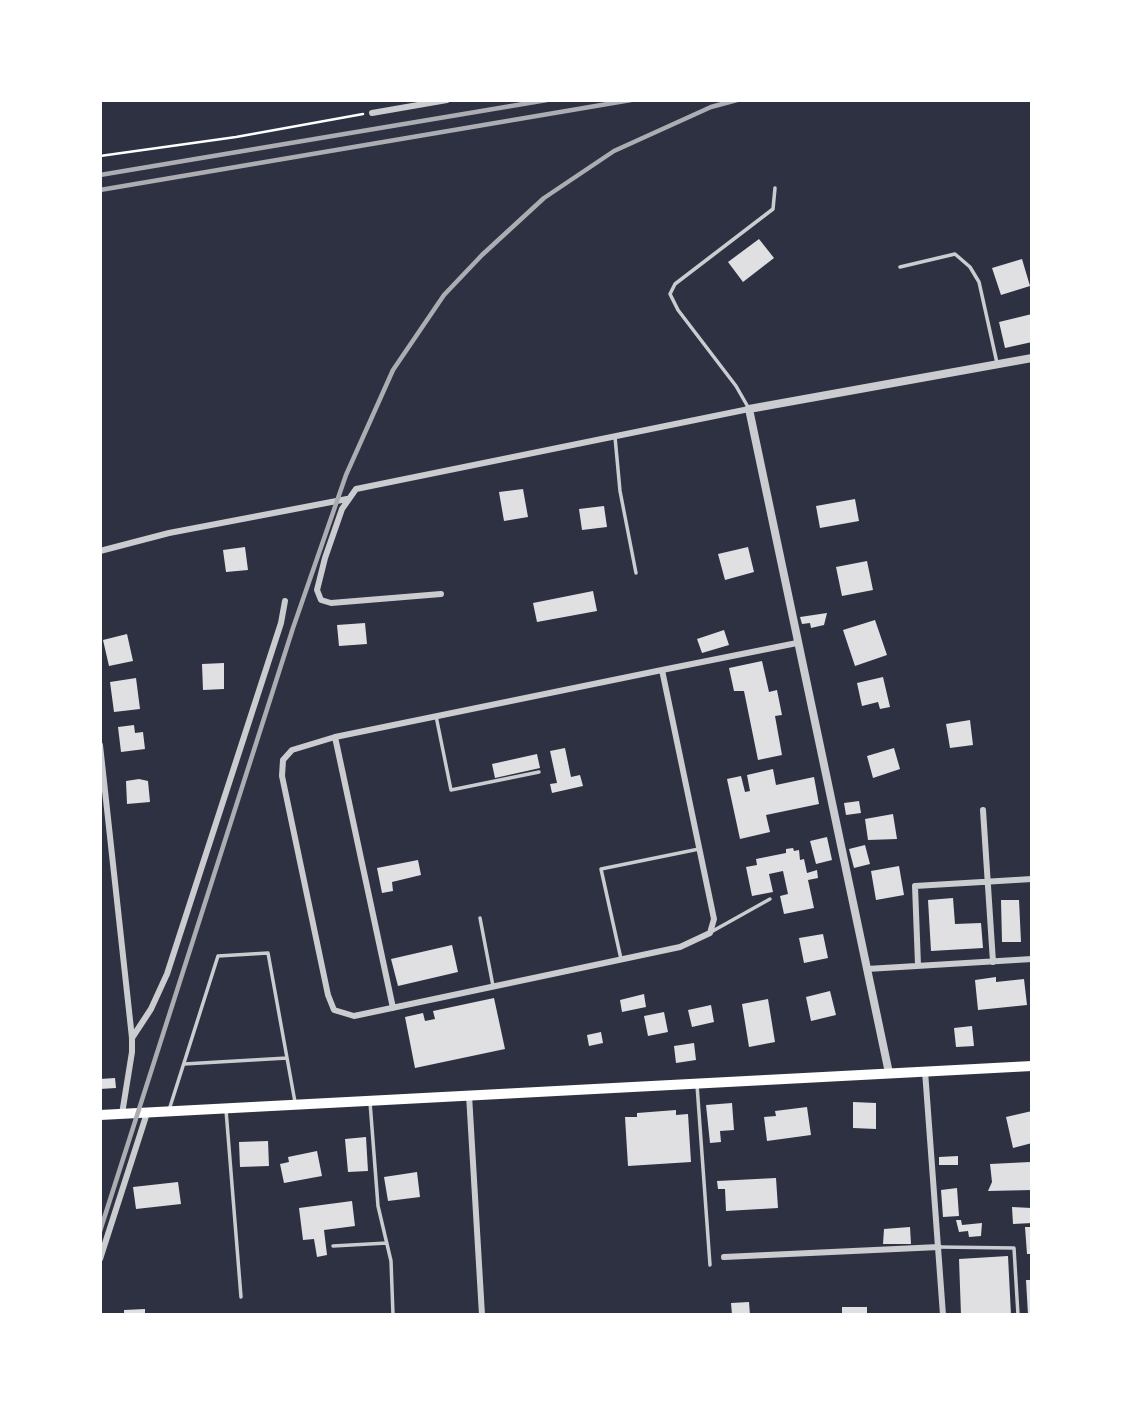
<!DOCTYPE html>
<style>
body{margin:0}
#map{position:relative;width:1132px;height:1415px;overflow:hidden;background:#2d3142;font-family:"Crimson Pro",serif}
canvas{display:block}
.frame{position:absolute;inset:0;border:102px solid #fff;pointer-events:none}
</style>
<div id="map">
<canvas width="1132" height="1415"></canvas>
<div class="frame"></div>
</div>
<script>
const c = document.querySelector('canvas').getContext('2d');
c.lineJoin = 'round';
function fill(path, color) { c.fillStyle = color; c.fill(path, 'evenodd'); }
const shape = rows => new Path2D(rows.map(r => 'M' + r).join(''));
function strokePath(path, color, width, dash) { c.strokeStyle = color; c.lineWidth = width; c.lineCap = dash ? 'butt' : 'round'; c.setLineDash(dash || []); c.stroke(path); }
fill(shape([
 [759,239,774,258,743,282,728,262],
 [1022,259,1030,286,1001,295,992,268],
 [1032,314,1032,342,1005,348,999,322],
 [523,489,528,517,504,521,499,492],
 [855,499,859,521,820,528,816,506],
 [604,506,607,527,582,530,579,509],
 [245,547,248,570,226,572,223,550],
 [748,547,754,572,725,580,718,554],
 [867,561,873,590,842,596,836,567],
 [593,591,597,611,537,622,533,603],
 [827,613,824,625,811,628,810,623,802,624,800,617],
 [875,620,887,655,855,666,843,630],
 [365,623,367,644,339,646,337,625],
 [724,630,729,645,702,653,697,639],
 [127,634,133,661,109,666,103,640],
 [762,661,769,692,777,690,782,715,775,716,782,755,758,760,744,691,734,691,729,668],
 [224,663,224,689,203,690,202,664],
 [883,677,890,707,880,709,878,702,862,706,857,683],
 [136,678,140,709,114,712,110,682],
 [970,720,973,745,950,748,946,724],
 [134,725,135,733,143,732,145,749,121,752,118,727],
 [565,748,571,777,580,775,583,786,552,793,550,784,557,783,550,751],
 [894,748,900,769,873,778,867,756],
 [537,754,540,768,495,778,492,764],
 [773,769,776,785,814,777,819,804,766,815,770,832,740,839,727,779,741,776,745,792,750,791,747,775],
 [139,779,148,781,150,802,127,804,126,781],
 [859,801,861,813,846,815,844,803],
 [893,814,897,839,868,840,865,819],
 [827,837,832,860,816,864,810,841],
 [865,845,870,864,854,868,849,849],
 [793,848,794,851,799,850,800,860,804,859,807,873,817,870,818,878,808,880,814,908,784,914,780,896,788,894,783,871,769,874,773,892,752,896,746,867,757,865,756,859,786,853,786,849],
 [418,860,421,875,392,882,393,891,382,893,377,868],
 [899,866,904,895,876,900,871,871],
 [953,898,955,924,981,923,983,948,931,951,928,900],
 [1001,900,1019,900,1021,942,1002,942],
 [823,934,828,958,804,963,799,938],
 [452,945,458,972,398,986,391,959],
 [996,977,996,982,1024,979,1027,1005,978,1010,975,980],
 [830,991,836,1015,811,1021,806,997],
 [644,994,646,1007,622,1012,620,1000],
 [494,998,505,1049,415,1068,405,1017,423,1013,425,1021,435,1019,433,1011],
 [768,999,775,1042,749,1047,742,1004],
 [711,1005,714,1022,692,1027,688,1010],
 [664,1012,668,1032,648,1036,644,1016],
 [972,1026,974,1046,956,1047,954,1028],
 [601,1032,603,1043,589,1046,587,1035],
 [694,1043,696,1060,676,1063,674,1046],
 [115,1078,116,1088,100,1089,100,1079],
 [853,1102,876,1103,876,1129,853,1128],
 [732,1103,734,1130,720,1131,721,1142,710,1143,706,1105],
 [807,1107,811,1135,767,1141,764,1117,776,1116,775,1111],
 [676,1110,676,1115,688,1114,691,1162,628,1166,625,1117,637,1117,637,1113],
 [1032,1111,1032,1143,1013,1148,1006,1117],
 [366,1137,368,1171,348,1172,345,1139],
 [268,1141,269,1166,240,1167,239,1142],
 [317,1151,322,1176,284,1183,280,1164,289,1162,288,1157],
 [958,1156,958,1165,939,1165,939,1157],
 [1030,1162,1032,1190,988,1191,992,1182,990,1164],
 [417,1172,420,1197,388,1201,384,1177],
 [776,1178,778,1208,726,1211,725,1189,718,1189,717,1181],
 [178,1182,181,1204,136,1209,133,1187],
 [957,1188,959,1216,943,1217,941,1190],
 [352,1201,355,1226,324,1230,327,1255,317,1257,314,1239,303,1240,299,1208],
 [1012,1207,1032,1208,1032,1223,1013,1224],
 [956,1220,961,1220,962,1225,982,1223,981,1236,969,1237,968,1231,959,1232],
 [910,1227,911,1244,883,1244,884,1229],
 [1025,1227,1032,1227,1032,1254,1027,1254],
 [1008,1256,1011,1315,961,1315,959,1259],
 [1026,1280,1032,1280,1032,1315,1028,1315],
 [749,1302,750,1315,732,1315,731,1303],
 [842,1307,867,1307,867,1315,842,1315],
 [145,1309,145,1315,124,1315,124,1310]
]), '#e0e0e3');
strokePath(shape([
 [100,156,236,137,363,114]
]), '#fff', 2.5);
strokePath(shape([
 [900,267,955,254,970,267,979,282,997,363],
 [748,407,736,386,678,310,670,294,675,284,773,209,775,188],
 [615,437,620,491,636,573],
 [436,716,451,790,539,772],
 [480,918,493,986],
 [711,932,770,899],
 [621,959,601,869,699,849],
 [184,1064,287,1058],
 [697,1085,710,1265],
 [370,1102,378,1206,391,1261,393,1315],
 [169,1110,218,956,268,953,295,1102],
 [226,1110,241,1297],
 [333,1246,387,1243],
 [939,1247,1014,1248,1018,1315]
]), '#caccd0', 3.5);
strokePath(shape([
 [372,113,447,100],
 [100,551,169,533,347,499],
 [441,594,331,603,321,600,317,590,325,558,342,509,356,489,749,409],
 [662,670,714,919,710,933,680,947,354,1016,334,1010,328,995,282,776,283,760,292,750,335,737,662,670,797,643],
 [335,737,393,1008],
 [100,745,132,1038,132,1052,122,1114],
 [983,810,993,962],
 [918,965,915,886,1032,879],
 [867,969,1032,959],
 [132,1038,151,1009,167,974,281,623,285,601],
 [925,1071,943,1315],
 [469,1095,482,1315],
 [724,1257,939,1247],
 [100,1259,147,1113]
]), '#caccd0', 6);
strokePath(shape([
 [889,1073,749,409,1032,358]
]), '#caccd0', 8);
strokePath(shape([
 [100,1115,1032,1066]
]), '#fff', 10);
strokePath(shape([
 [100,175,547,100],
 [100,190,631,100],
 [100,1231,293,628,346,475,393,370,444,295,482,255,544,198,614,151,711,107,737,100]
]), '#abadb3', 4.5);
</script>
